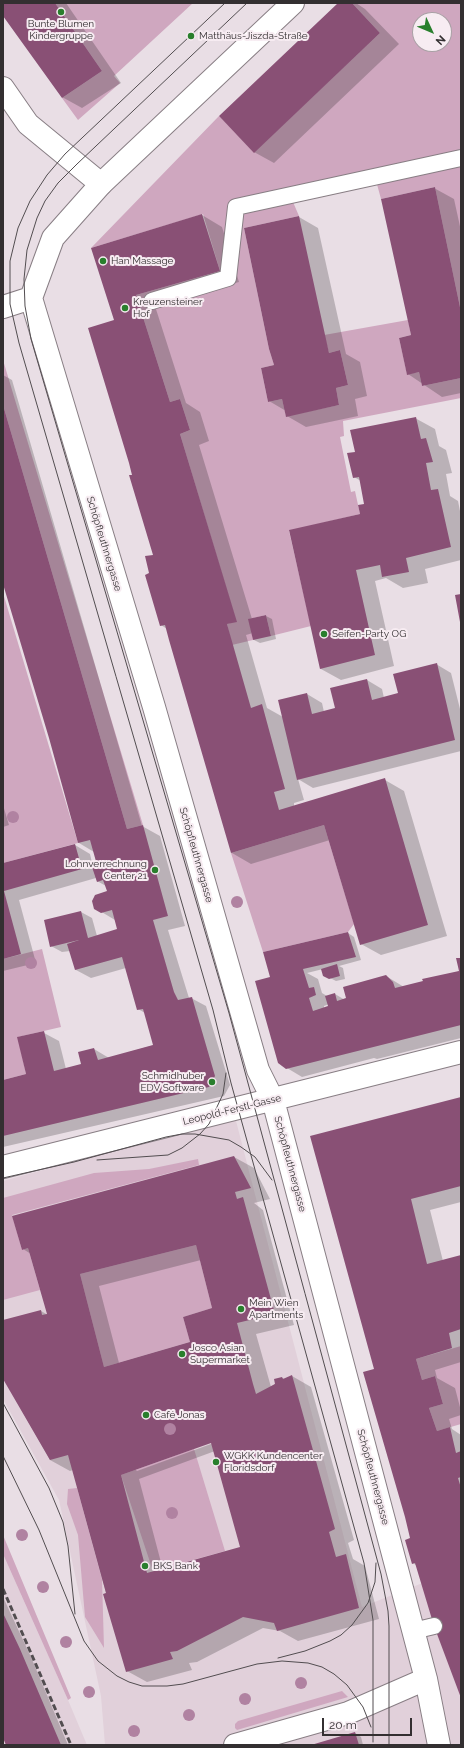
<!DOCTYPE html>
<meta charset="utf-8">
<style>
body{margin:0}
#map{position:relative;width:464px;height:1748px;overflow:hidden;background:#e9dee5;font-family:Raleway,sans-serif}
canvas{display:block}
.frame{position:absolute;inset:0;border:4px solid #332f31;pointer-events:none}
.north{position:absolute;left:412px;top:12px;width:40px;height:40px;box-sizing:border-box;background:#f7ecf2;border:1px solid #a9a0a5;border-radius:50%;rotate:134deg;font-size:11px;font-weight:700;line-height:16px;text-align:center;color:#332f31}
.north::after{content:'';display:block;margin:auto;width:14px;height:18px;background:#297f2d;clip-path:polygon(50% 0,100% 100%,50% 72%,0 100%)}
.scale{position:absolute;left:322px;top:1718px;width:90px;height:18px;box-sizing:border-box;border:2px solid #332f31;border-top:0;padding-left:5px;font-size:12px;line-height:14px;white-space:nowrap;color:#332f31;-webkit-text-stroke:3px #f7ecf2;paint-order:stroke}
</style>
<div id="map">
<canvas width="464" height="1748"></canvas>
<div class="frame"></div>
<div class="north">N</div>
<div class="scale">20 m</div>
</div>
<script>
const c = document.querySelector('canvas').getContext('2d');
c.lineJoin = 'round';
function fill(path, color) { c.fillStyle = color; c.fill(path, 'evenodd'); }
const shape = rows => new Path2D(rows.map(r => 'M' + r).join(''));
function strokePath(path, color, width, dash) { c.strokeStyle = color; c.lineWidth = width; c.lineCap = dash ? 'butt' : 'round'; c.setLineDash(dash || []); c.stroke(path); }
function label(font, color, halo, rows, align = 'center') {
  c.font = font + ' Raleway,sans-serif'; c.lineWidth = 4; c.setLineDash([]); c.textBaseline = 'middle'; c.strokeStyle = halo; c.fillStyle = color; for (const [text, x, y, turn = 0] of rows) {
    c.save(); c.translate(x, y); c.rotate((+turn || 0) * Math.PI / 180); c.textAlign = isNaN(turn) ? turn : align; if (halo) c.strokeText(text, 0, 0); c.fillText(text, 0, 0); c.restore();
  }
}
fill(shape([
 [235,1117,362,1607,420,1584,461,1573,461,1745,105,1745,101,1696,59,1500,3,1399,3,1181],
 [3,1554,68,1700,87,1745,3,1745]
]), '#e1d0da');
fill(shape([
 [55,3,193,3,114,76,120,83,78,120,62,98,102,71],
 [352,3,461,3,461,312,435,187,381,199,375,177,290,195,299,216,244,228,269,349,274,365,261,368,268,402,282,399,286,416,339,405,336,388,348,385,340,350,329,353,324,335,408,320,411,335,399,338,407,374,419,372,422,386,461,378,461,398,343,421,344,436,340,437,351,492,355,491,360,514,289,531,311,626,271,636,266,615,249,619,253,640,232,645,227,624,236,621,180,434,190,430,180,399,170,402,136,295,220,271,203,214,91,248,219,116,254,152,380,33],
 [420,20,444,20,444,44,420,44],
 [3,360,143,825,127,829,3,405],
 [3,593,78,843,3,863],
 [324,825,354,924,348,932,263,952,231,853],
 [42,949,61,1027,18,1037,26,1074,3,1080,3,959],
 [198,1159,199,1165,12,1215,22,1250,28,1248,40,1290,3,1300,3,1198,94,1173,149,1169],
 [196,1245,212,1308,183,1317,190,1342,104,1367,80,1274],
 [461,1346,461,1424,437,1431,429,1408,443,1404,435,1376,422,1380,416,1359],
 [194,1449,225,1551,153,1571,121,1475],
 [77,1488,102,1579,104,1648,85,1617,78,1535,67,1504,68,1489],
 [3,1535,71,1698,68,1700,3,1554],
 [342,1691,348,1697,237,1730,235,1728,235,1724,238,1721]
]), '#cfa7bf');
fill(shape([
 [3,3,66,3,121,83,82,108,62,97,3,14],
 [340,3,356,3,365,9,399,44,274,163,254,152],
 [434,188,454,199,461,231,461,393,442,397,408,374],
 [202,215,222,227,239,282,155,306,186,403,200,412,209,441,199,445,252,619,266,616,272,619,276,639,260,643,254,640,253,633,246,635,267,708,283,717,307,694,322,703,324,712,336,709,367,680,382,689,384,698,399,694,436,664,451,673,461,713,461,751,313,788,298,779,304,800,294,803,294,806,385,780,404,791,447,936,381,955,361,944,330,840,251,864,232,853,167,629,161,625,151,574,154,555,133,475,115,321,93,248],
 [299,217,318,228,346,354,360,362,367,396,355,399,358,416,306,427,287,416,286,411,269,401],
 [3,375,12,380,142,826,160,836,185,926,168,930,189,998,191,998,206,1006,230,1085,224,1096,3,1147,3,1081,27,1075,44,1033,59,1041,66,1069,82,1065,94,1049,109,1058,154,1045,145,1013,138,1009,126,968,91,978,76,970,70,951,62,952,51,946,81,912,92,918,97,936,120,930,115,920,95,908,108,892,106,886,97,881,96,878,19,900,36,963,3,971,3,864,75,845,90,854,93,867,98,866,94,852,79,843,50,738,3,581],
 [415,418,435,429,439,446,446,450,452,473,446,474,450,496,458,501,461,516,461,560,425,569,428,583,403,588,386,578,375,581,394,666,341,680,321,669,290,531,361,515,365,504,361,481,354,477,356,452],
 [3,805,9,825,3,827],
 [348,933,354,937,361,960,339,966,343,968,345,979,336,981,324,975,323,969,307,973,318,979,322,993,327,996,335,994,345,1000,386,976,404,987,460,971,461,959,461,1038,377,1059,374,1058,302,1077,287,1068,273,978],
 [329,1004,329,1007,324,1008,324,1006],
 [461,1098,461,1202,430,1210,443,1261,461,1256,461,1362,435,1370,437,1378,455,1388,461,1411,461,1415,449,1419,452,1429,461,1435,461,1696,417,1566,413,1563,411,1539,375,1370,312,1137],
 [234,1157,254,1168,270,1199,254,1203,263,1210,294,1325,256,1334,271,1387,282,1378,285,1379,292,1376,311,1387,354,1540,348,1543,353,1559,365,1566,379,1619,298,1641,280,1631,263,1628,197,1662,189,1663,192,1670,147,1682,127,1671,73,1470,70,1471,50,1460,3,1377,3,1321,41,1311,48,1315,31,1254,23,1249],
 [201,1260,213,1309,191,1342,119,1363,99,1286],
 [215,1440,212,1444,211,1444,137,1471,135,1469],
 [215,1451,241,1548,163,1570,139,1479],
 [3,1597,31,1657,68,1745,7,1745,3,1735],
 [355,1733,361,1737,363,1745,313,1745]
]), '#0003');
fill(shape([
 [3,3,55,3,102,71,62,98,3,16],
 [338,3,352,3,380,33,254,153,219,116],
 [435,187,461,312,461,378,422,386,419,372,407,375,399,338,411,335,381,199],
 [202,214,220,271,136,295,170,402,180,399,190,430,180,434,237,622,227,624,251,708,262,704,285,789,274,792,279,810,385,778,428,925,360,945,324,825,231,853,169,640,165,625,160,626,145,575,149,573,145,556,153,555,129,475,132,475,129,463,88,328,114,320,91,248],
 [299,216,329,353,340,350,348,385,336,388,339,405,286,417,282,399,268,402,261,368,274,365,269,349,244,228],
 [3,405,127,829,143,825,168,916,153,920,174,992,178,1000,192,997,215,1076,209,1087,3,1136,3,1080,26,1074,17,1037,44,1031,54,1071,81,1064,78,1052,94,1048,98,1060,153,1045,143,1009,137,1010,122,957,75,970,67,944,79,940,50,947,44,920,81,911,88,938,117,929,112,910,101,913,94,909,92,901,95,895,107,891,103,880,97,882,92,867,97,865,90,840,78,843,49,738,3,584],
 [416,417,421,439,426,438,433,462,426,463,431,490,438,489,451,547,406,558,409,572,382,577,380,565,356,570,375,655,320,669,289,530,360,514,358,505,364,504,359,477,353,478,347,453,355,452,350,430],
 [461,594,461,622,460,622,455,595],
 [266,615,271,636,253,640,248,619],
 [437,663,455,740,297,780,278,700,307,693,312,714,335,708,330,688,367,679,372,700,398,693,393,674],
 [75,844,82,869,4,891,21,954,3,959,3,863],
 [348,932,356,957,303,969,309,988,314,987,316,995,309,998,313,1011,328,1006,325,996,335,993,337,1001,346,998,343,987,386,975,393,982,395,988,423,981,422,979,459,971,456,958,461,958,461,1025,286,1069,278,1063,255,981,270,977,263,952],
 [337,964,340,976,329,979,323,976,321,969],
 [461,1097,461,1186,411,1199,427,1264,461,1255,461,1329,449,1333,452,1348,416,1359,422,1380,435,1376,443,1404,429,1408,437,1431,450,1427,456,1453,461,1451,461,1477,458,1478,461,1488,461,1698,434,1626,415,1563,412,1564,405,1540,410,1538,405,1517,363,1372,374,1369,310,1136],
 [234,1156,251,1188,235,1192,237,1199,243,1197,275,1314,237,1323,253,1384,256,1394,275,1384,274,1379,282,1377,283,1379,292,1375,335,1529,329,1532,336,1557,346,1554,359,1608,277,1631,274,1623,243,1617,177,1651,170,1652,173,1659,126,1672,103,1594,106,1593,68,1455,50,1460,3,1379,3,1320,41,1310,42,1315,47,1314,28,1248,22,1250,12,1216],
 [196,1245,212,1308,183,1317,190,1342,104,1367,80,1274],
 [211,1443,240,1547,147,1573,121,1475],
 [3,1613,20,1649,61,1745,6,1745,3,1738],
 [355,1732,359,1745,311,1745]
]), '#895075');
const service = shape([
 [152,301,228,278,236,207,461,158],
 [413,1631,434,1626]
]);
const minor = shape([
 [101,184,53,238,31,298,154,707,258,1070,273,1100,426,1679,439,1745],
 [3,307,31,298],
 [3,1167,461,1052],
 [235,1745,348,1713,426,1679]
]);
const tertiary = shape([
 [3,88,28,124,101,184,293,3]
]);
strokePath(service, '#887e84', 18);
strokePath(minor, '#887e84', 24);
strokePath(tertiary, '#887e84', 24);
strokePath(service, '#fff', 16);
strokePath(minor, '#fff', 22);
strokePath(tertiary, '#fff', 22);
strokePath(shape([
 [225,3,65,154,47,175,30,201,18,228,10,261,10,304,19,343,213,1010,231,1083,364,1563,373,1620,373,1742],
 [247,3,77,164,58,183,45,201,37,218,27,250,24,279,25,306,31,339,229,1013,381,1574,388,1611,389,1626,389,1745],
 [97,1160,168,1155,182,1148,200,1134,209,1124,223,1094,226,1073],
 [3,1178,74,1162,166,1137,182,1134,195,1134,229,1140,241,1147,255,1157,272,1180],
 [3,1403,49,1488,63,1522,68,1546,75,1614],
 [3,1456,39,1530,84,1641,98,1661,117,1676,129,1682,142,1686,167,1686,183,1684,257,1664,282,1661,308,1663,322,1667,334,1674,347,1685,363,1707,371,1727],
 [278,1658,305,1651,330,1641,341,1635,352,1625,368,1603,375,1582,376,1563]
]), '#524d50', 1);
strokePath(shape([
 [3,1589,71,1745]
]), '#524d50', 3, [6, 3]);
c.fillStyle = '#b082a1';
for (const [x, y] of [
 [13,817],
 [237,902],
 [31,963],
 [170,1429],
 [172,1513],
 [22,1535],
 [43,1587],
 [66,1642],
 [301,1683],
 [89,1692],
 [245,1699],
 [189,1715],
 [134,1731]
]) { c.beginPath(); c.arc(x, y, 6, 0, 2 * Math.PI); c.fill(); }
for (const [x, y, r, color] of [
 [61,12,4,"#297f2d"],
 [191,36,4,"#297f2d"],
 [103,261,4,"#297f2d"],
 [125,308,4,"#297f2d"],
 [324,634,4,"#297f2d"],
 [155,870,4,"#297f2d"],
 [212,1082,4,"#297f2d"],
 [241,1309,4,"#297f2d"],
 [182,1354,4,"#297f2d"],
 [146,1415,4,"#297f2d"],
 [216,1462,4,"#297f2d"],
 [145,1566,4,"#297f2d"]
]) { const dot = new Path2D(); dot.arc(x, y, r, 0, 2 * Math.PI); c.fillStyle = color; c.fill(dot); strokePath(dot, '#f7ecf2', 1.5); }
label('10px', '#332f31', '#f7ecf2', [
 ["Bunte Blumen",61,24,"center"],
 ["Kindergruppe",61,36,"center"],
 ["Matthäus-Jiszda-Straße",199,36],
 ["Han Massage",111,261],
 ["Kreuzensteiner",133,302],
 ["Hof",133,314],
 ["Seifen-Party OG",332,634],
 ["Lohnverrechnung",147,864,"right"],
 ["Center 21",147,876,"right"],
 ["Schmidhuber",204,1076,"right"],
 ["EDV Software",204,1088,"right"],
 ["Mein Wien",249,1303],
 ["Apartments",249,1315],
 ["Josco Asian",190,1348],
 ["Supermarket",190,1360],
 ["Café Jonas",154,1415],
 ["WGKK Kundencenter",224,1456],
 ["Floridsdorf",224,1468],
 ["BKS Bank",153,1566]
], 'left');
label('10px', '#332f31', '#f7ecf2', [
 ["Schöpfleuthnergasse",104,544,73],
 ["Schöpfleuthnergasse",196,855,74],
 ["Leopold-Ferstl-Gasse",232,1110,-14],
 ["Schöpfleuthnergasse",290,1164,75],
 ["Schöpfleuthnergasse",373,1477,75]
]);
</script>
